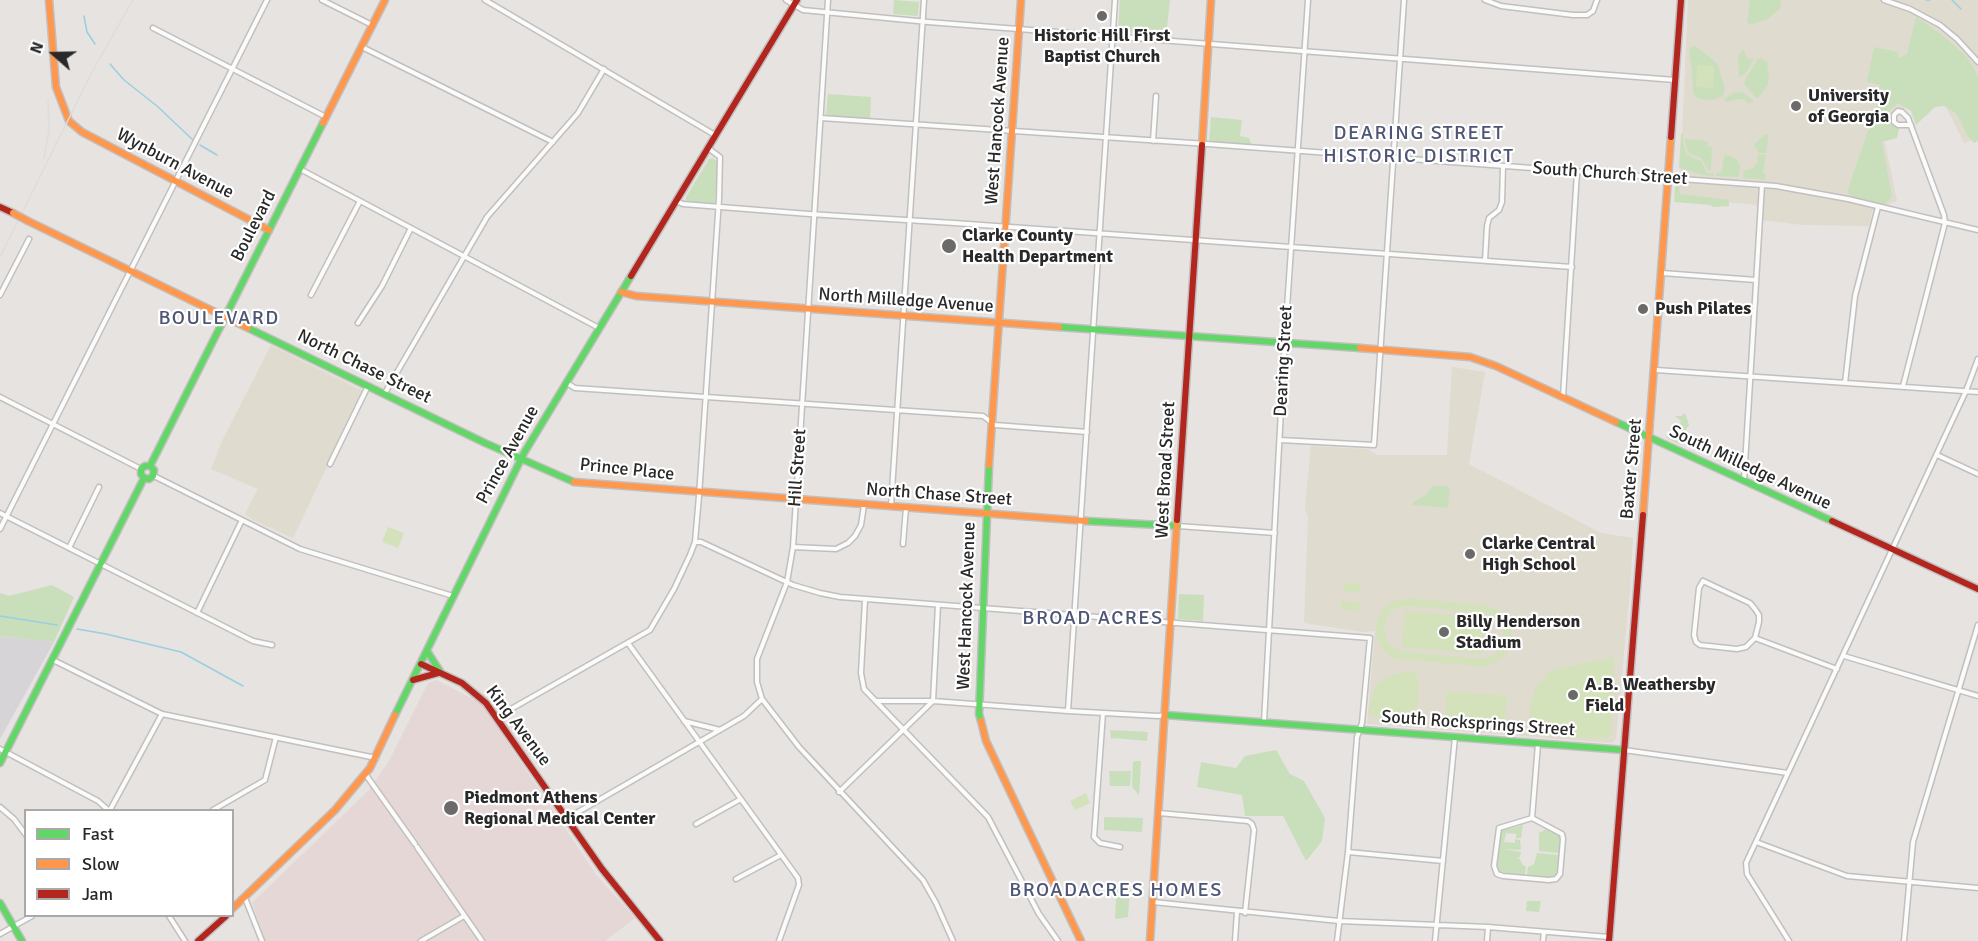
<!DOCTYPE html>
<style>
body{margin:0}
#map{position:relative;width:1978px;height:941px;overflow:hidden;background:#e6e3e0;font-family:Signika,sans-serif}
canvas{display:block}
.legend{position:absolute;left:24px;top:809px;width:210px;height:108px;box-sizing:border-box;background:#fff;border:2px solid #a9a9a9;margin:0;padding:8px 10px;list-style:none;font-size:18px;color:#292929}
.legend li{display:flex;align-items:center;gap:12px;height:30px}
.legend b{width:30px;border:2px solid #a9a9a9}
.north{position:absolute;left:24px;top:24px;width:60px;height:60px;-webkit-text-stroke:4px #fff;paint-order:stroke;rotate:290deg;font-size:16px;font-weight:700;line-height:24px;text-align:center;color:#292929}
.north::after{content:'';display:block;margin:auto;width:21px;height:27px;background:#292929;clip-path:polygon(50% 0,100% 100%,50% 72%,0 100%)}
</style>
<div id="map">
<canvas width="1978" height="941"></canvas>
<ul class="legend">
<li><b style="height:8px;background:#63d668"></b>Fast</li>
<li><b style="height:8px;background:#ff974d"></b>Slow</li>
<li><b style="height:8px;background:#b3261e"></b>Jam</li>
</ul>
<div class="north">N</div>
</div>
<script>
const c = document.querySelector('canvas').getContext('2d');
c.lineJoin = 'round';
function fill(path, color) { c.fillStyle = color; c.fill(path, 'evenodd'); }
const shape = rows => new Path2D(rows.map(r => 'M' + r).join(''));
function strokePath(path, color, width, dash) { c.strokeStyle = color; c.lineWidth = width; c.lineCap = dash ? 'butt' : 'round'; c.setLineDash(dash || []); c.stroke(path); }
function label(font, color, halo, rows, align = 'center') {
  c.font = font + ' Signika,sans-serif'; c.lineWidth = 4.5; c.setLineDash([]); c.textBaseline = 'middle'; c.strokeStyle = halo; c.fillStyle = color; for (const [text, x, y, turn = 0] of rows) {
    c.save(); c.translate(x, y); c.rotate((+turn || 0) * Math.PI / 180); c.textAlign = isNaN(turn) ? turn : align; if (halo) c.strokeText(text, 0, 0); c.fillText(text, 0, 0); c.restore();
  }
}
fill(shape([
 [0,636,54,642,0,739]
]), '#d7d4d7');
fill(shape([
 [1688,0,1978,0,1978,138,1964,143,1939,93,1880,119,1897,201,1872,211,1869,226,1803,225,1761,220,1756,205,1707,200,1679,202],
 [271,345,363,391,293,538,253,520,245,514,258,489,211,469,222,441],
 [1452,367,1485,372,1469,464,1601,533,1633,538,1630,589,1616,739,1612,743,1369,724,1367,723,1375,631,1364,632,1304,623,1308,518,1305,508,1311,446,1368,449,1377,455,1447,455]
]), '#e0dbcf');
fill(shape([
 [436,680,481,703,597,876,635,918,605,941,265,941,252,903,368,791,389,761,428,683]
]), '#e4d7d6');
fill(shape([
 [894,0,919,2,918,16,893,14],
 [1120,0,1170,0,1166,37,1118,31],
 [1750,0,1781,0,1780,9,1766,20,1752,24,1747,23],
 [1916,17,1941,34,1967,57,1978,76,1978,141,1974,143,1967,135,1956,113,1944,106,1935,107,1916,125,1911,111,1898,103,1890,110,1888,122,1899,129,1897,138,1882,142,1892,197,1885,204,1853,197,1847,192,1878,102,1876,101,1881,85,1867,82,1874,47,1899,52,1898,58,1907,54],
 [1692,46,1695,46,1711,58,1718,65,1725,89,1723,95,1717,99,1706,100,1697,98,1693,93,1692,70,1689,52],
 [1743,49,1747,58,1754,59,1746,73,1739,77,1738,57],
 [1761,58,1767,62,1769,79,1768,85,1757,99,1744,84,1747,76,1758,59],
 [1743,92,1754,101,1749,104,1745,100,1739,99,1727,102,1724,99,1733,93],
 [828,94,871,97,870,119,826,116],
 [1211,117,1242,120,1240,136,1249,138,1252,146,1209,143],
 [1681,134,1683,134,1683,144,1687,155,1701,161,1707,173,1714,174,1714,176,1703,175,1679,168],
 [1765,134,1769,135,1766,153,1759,153,1754,145],
 [1685,139,1708,141,1707,146,1712,147,1711,170,1708,170,1701,158,1690,154,1686,147],
 [1724,155,1731,156,1737,160,1740,166,1739,177,1716,176,1716,174,1722,171],
 [1758,155,1766,155,1763,173,1766,174,1765,180,1743,178,1744,171,1753,168,1757,163],
 [712,158,718,162,715,203,714,204,686,201,686,197,709,159],
 [1679,184,1680,194,1729,200,1729,206,1713,207,1710,205,1674,202,1675,187],
 [1683,413,1686,415,1689,425,1682,435,1684,436,1681,445,1666,438,1668,435,1673,435,1677,433,1681,421,1675,416,1682,416],
 [1433,486,1446,486,1450,489,1448,508,1413,505,1413,502,1427,494],
 [52,585,74,597,54,642,0,636,0,593,9,596],
 [1179,594,1204,595,1203,621,1178,619],
 [1110,730,1148,732,1147,741,1114,738,1111,739],
 [1276,750,1290,774,1304,781,1325,818,1322,841,1306,861,1283,816,1245,816,1242,795,1197,787,1201,762,1236,768,1245,756],
 [1136,761,1141,761,1139,795,1132,787,1133,762],
 [1109,771,1131,771,1130,786,1110,786],
 [1104,817,1143,818,1142,832,1104,830],
 [1523,823,1521,838,1516,838,1516,834,1506,833,1504,842,1515,843,1515,839,1520,840,1521,850,1503,849,1521,852,1520,857,1516,858,1520,859,1522,864,1526,867,1525,875,1500,872,1497,867,1500,833,1506,826,1509,827,1508,829,1520,826],
 [1548,828,1557,832,1560,837,1559,853,1539,851,1539,833],
 [1537,853,1559,855,1558,869,1555,875,1550,877,1527,875,1528,867,1534,864],
 [1117,886,1130,887,1128,917,1117,919,1115,918],
 [1527,901,1541,901,1539,912,1526,911]
]), '#c9dfbc');
fill(shape([
 [1697,65,1714,66,1713,88,1696,87],
 [388,527,404,533,398,548,382,542],
 [1343,583,1361,584,1360,592,1343,591],
 [1409,598,1483,605,1496,609,1505,615,1511,627,1512,638,1508,651,1500,660,1484,667,1389,658,1389,654,1383,649,1377,639,1376,629,1377,620,1382,611,1390,604,1398,600],
 [1405,606,1488,613,1497,619,1503,627,1504,643,1495,655,1482,659,1399,651,1387,642,1384,626,1386,618,1393,610],
 [1342,601,1360,603,1359,611,1341,609],
 [1405,611,1486,618,1483,654,1402,647],
 [1614,657,1611,735,1607,739,1532,735,1529,731,1531,702,1535,689,1547,673,1556,669],
 [1402,672,1416,672,1419,688,1416,716,1412,719,1388,718,1385,720,1368,712,1375,687,1384,678],
 [1447,691,1507,696,1504,732,1443,727],
 [1086,793,1090,803,1075,810,1070,801]
]), '#d3e2ba');
strokePath(shape([
 [1926,0,1930,0],
 [1952,0,1961,9],
 [84,16,87,32,95,44],
 [110,64,124,80,157,106,193,140],
 [200,145,217,155],
 [0,616,57,625],
 [77,629,106,634,181,652,243,686]
]), '#9acee1', 1.5);
const street = shape([
 [322,0,372,25],
 [485,0,715,135],
 [786,0,803,10,928,22,1675,80],
 [828,0,793,547,787,582,757,659,757,682,762,699,799,747,923,880,936,903,953,941],
 [1485,0,1501,6,1573,15,1587,15,1593,11,1597,0],
 [1884,0,1910,9,1940,25,1957,39,1978,62],
 [153,28,326,117],
 [362,47,553,142],
 [821,118,1207,144,1776,186,1848,199,1978,230],
 [1153,141,1156,96],
 [300,169,599,328],
 [676,201,683,204,809,214,954,223,1572,267],
 [1485,261,1487,226,1489,218,1499,210,1502,202,1503,166],
 [1662,273,1756,280],
 [0,295,29,239],
 [311,295,360,201],
 [358,323,382,286,411,228],
 [1656,370,1978,392],
 [567,383,575,388,983,416,995,425,1087,432],
 [1845,383,1855,296,1878,207],
 [1903,386,1945,223,1944,215,1908,118,1902,112,1898,111,1894,115,1894,122,1898,125,1911,125],
 [385,393,487,217,578,113,604,69],
 [0,397,141,469],
 [1563,397,1577,172],
 [1280,440,1374,445,1404,0],
 [1937,455,1978,474],
 [330,464,368,386],
 [154,476,300,549,453,596],
 [1744,481,1762,185],
 [891,506,924,0],
 [0,513,253,641,272,645],
 [1178,526,1275,533],
 [0,529,267,0],
 [695,542,701,542,793,585,820,593,840,597,1370,638,1362,723,1357,737,1348,852,1337,941],
 [903,544,906,508],
 [793,547,836,549,848,543,855,536,861,525,864,505],
 [69,548,99,487],
 [1703,581,1750,603,1755,609,1759,615,1759,622,1755,638,1746,647,1737,649,1700,645,1696,642,1694,635,1699,588,1703,581],
 [865,600,861,673,864,689,988,817,1039,914,1058,941],
 [197,613,242,520],
 [1755,638,1837,669],
 [628,643,798,878,799,885,779,941],
 [1844,656,1978,696],
 [53,660,162,714,376,758],
 [877,701,933,701,1068,711,1158,716,1166,715],
 [1068,711,1115,0],
 [1103,713,1094,837,1100,843,1120,847],
 [497,717,650,630,674,589,690,555,695,542,699,496,719,199,720,157,708,148],
 [684,721,720,730],
 [1264,722,1285,337,1308,0],
 [0,749,98,801,108,810],
 [1624,750,1788,773],
 [366,775,415,844],
 [839,792,933,701,938,605],
 [0,807,14,819,26,835],
 [110,810,162,714],
 [213,810,265,780,276,737],
 [1159,813,1248,821,1252,824,1254,830,1245,913],
 [1532,818,1562,834,1563,839,1560,874,1556,879,1549,880,1503,876,1497,874,1494,866,1499,828,1532,818],
 [1532,818,1538,744],
 [566,819,744,716,762,699],
 [696,824,741,799],
 [1756,842,1847,876,1978,888],
 [417,847,482,941],
 [1348,852,1443,861],
 [736,879,781,855],
 [245,898,262,941],
 [1153,902,1339,921,1488,927,1609,937],
 [169,916,185,941],
 [0,934,32,916],
 [421,941,464,916],
 [1235,941,1237,912],
 [1435,941,1455,737],
 [1487,941,1488,927],
 [1543,941,1544,932],
 [1789,941,1747,874,1746,863,1966,391,1978,359],
 [1904,941,1913,842,1978,625]
]);
const fast = shape([
 [1059,327,1360,348],
 [248,328,485,443,574,482],
 [1616,422,1832,521],
 [150,466,145,466,141,469,141,474,144,478,149,479,153,476,154,470,150,466,323,123],
 [1086,521,1178,526],
 [427,651,441,673],
 [395,715,524,453,631,276],
 [1166,715,1624,750],
 [981,721,979,714,989,465],
 [0,763,144,478],
 [0,903,22,941]
]);
const slow = shape([
 [49,0,56,87,69,121,82,132,269,230],
 [323,123,385,0],
 [1202,145,1211,0],
 [28,221,248,328],
 [621,292,636,296,1059,327],
 [1360,348,1470,357,1496,366,1616,422],
 [989,465,1021,0],
 [574,482,1086,521],
 [1643,515,1671,137],
 [981,721,986,741,1081,941],
 [232,909,335,810,370,768,395,715],
 [1150,941,1177,520]
]);
const jam = shape([
 [1671,137,1681,0],
 [0,207,13,213],
 [631,276,797,0],
 [1177,520,1202,145],
 [1832,521,1978,589],
 [421,664,462,683,486,703,602,869,660,941],
 [413,680,438,673],
 [198,941,226,916],
 [1609,941,1643,515]
]);
strokePath(street, '#c1bfc0', 7);
strokePath(fast, '#c1bfc0', 9);
strokePath(slow, '#c1bfc0', 9);
strokePath(jam, '#c1bfc0', 9);
strokePath(street, '#fbfbfa', 4);
strokePath(fast, '#63d668', 6);
strokePath(slow, '#ff974d', 6);
strokePath(jam, '#b3261e', 6);
strokePath(shape([
 [44,158,49,130,48,101],
 [0,257,92,72,133,0]
]), '#ddddde', 1.5);
const slowBridge = shape([
 [13,213,28,221]
]);
strokePath(slowBridge, '#c1bfc0', 9, []);
strokePath(slowBridge, '#ff974d', 6);
for (const [x, y, r, color] of [
 [1102,16,6,"#6b6a69"],
 [1796,106,6,"#6b6a69"],
 [949,246,8,"#6b6a69"],
 [1643,309,6,"#6b6a69"],
 [1470,554,6,"#6b6a69"],
 [1444,632,6,"#6b6a69"],
 [1573,695,6,"#6b6a69"],
 [451,808,8,"#6b6a69"]
]) { const dot = new Path2D(); dot.arc(x, y, r, 0, 2 * Math.PI); c.fillStyle = color; c.fill(dot); strokePath(dot, '#fff', 2); }
label('bold 18px', '#292929', '#fff', [
 ["Historic Hill First",1102,36,"center"],
 ["Baptist Church",1102,57,"center"],
 ["University",1808,96],
 ["of Georgia",1808,117],
 ["Clarke County",962,236],
 ["Health Department",962,257],
 ["Push Pilates",1655,309],
 ["Clarke Central",1482,544],
 ["High School",1482,565],
 ["Billy Henderson",1456,622],
 ["Stadium",1456,643],
 ["A.B. Weathersby",1585,685],
 ["Field",1585,706],
 ["Piedmont Athens",464,798],
 ["Regional Medical Center",464,819]
], 'left');
label('18px', '#292929', '#fff', [
 ["West Hancock Avenue",998,121,-86],
 ["Wynburn Avenue",175,164,28],
 ["South Church Street",1610,174,4],
 ["Boulevard",254,226,-63],
 ["North Milledge Avenue",906,301,4],
 ["Dearing Street",1284,361,-87],
 ["North Chase Street",364,367,26],
 ["Prince Avenue",508,455,-61],
 ["Hill Street",798,468,-86],
 ["South Milledge Avenue",1750,468,25],
 ["Baxter Street",1632,469,-85],
 ["Prince Place",627,470,6],
 ["West Broad Street",1166,470,-87],
 ["North Chase Street",939,495,4],
 ["West Hancock Avenue",967,606,-88],
 ["South Rocksprings Street",1478,724,4],
 ["King Avenue",518,726,53]
]);
c.letterSpacing = '1.5px';
label('20px', '#4e5575', '#fff', [
 ["DEARING STREET",1419,134],
 ["HISTORIC DISTRICT",1419,157],
 ["BOULEVARD",219,319],
 ["BROAD ACRES",1093,619],
 ["BROADACRES HOMES",1116,891]
]);
c.letterSpacing = '0px';
</script>
